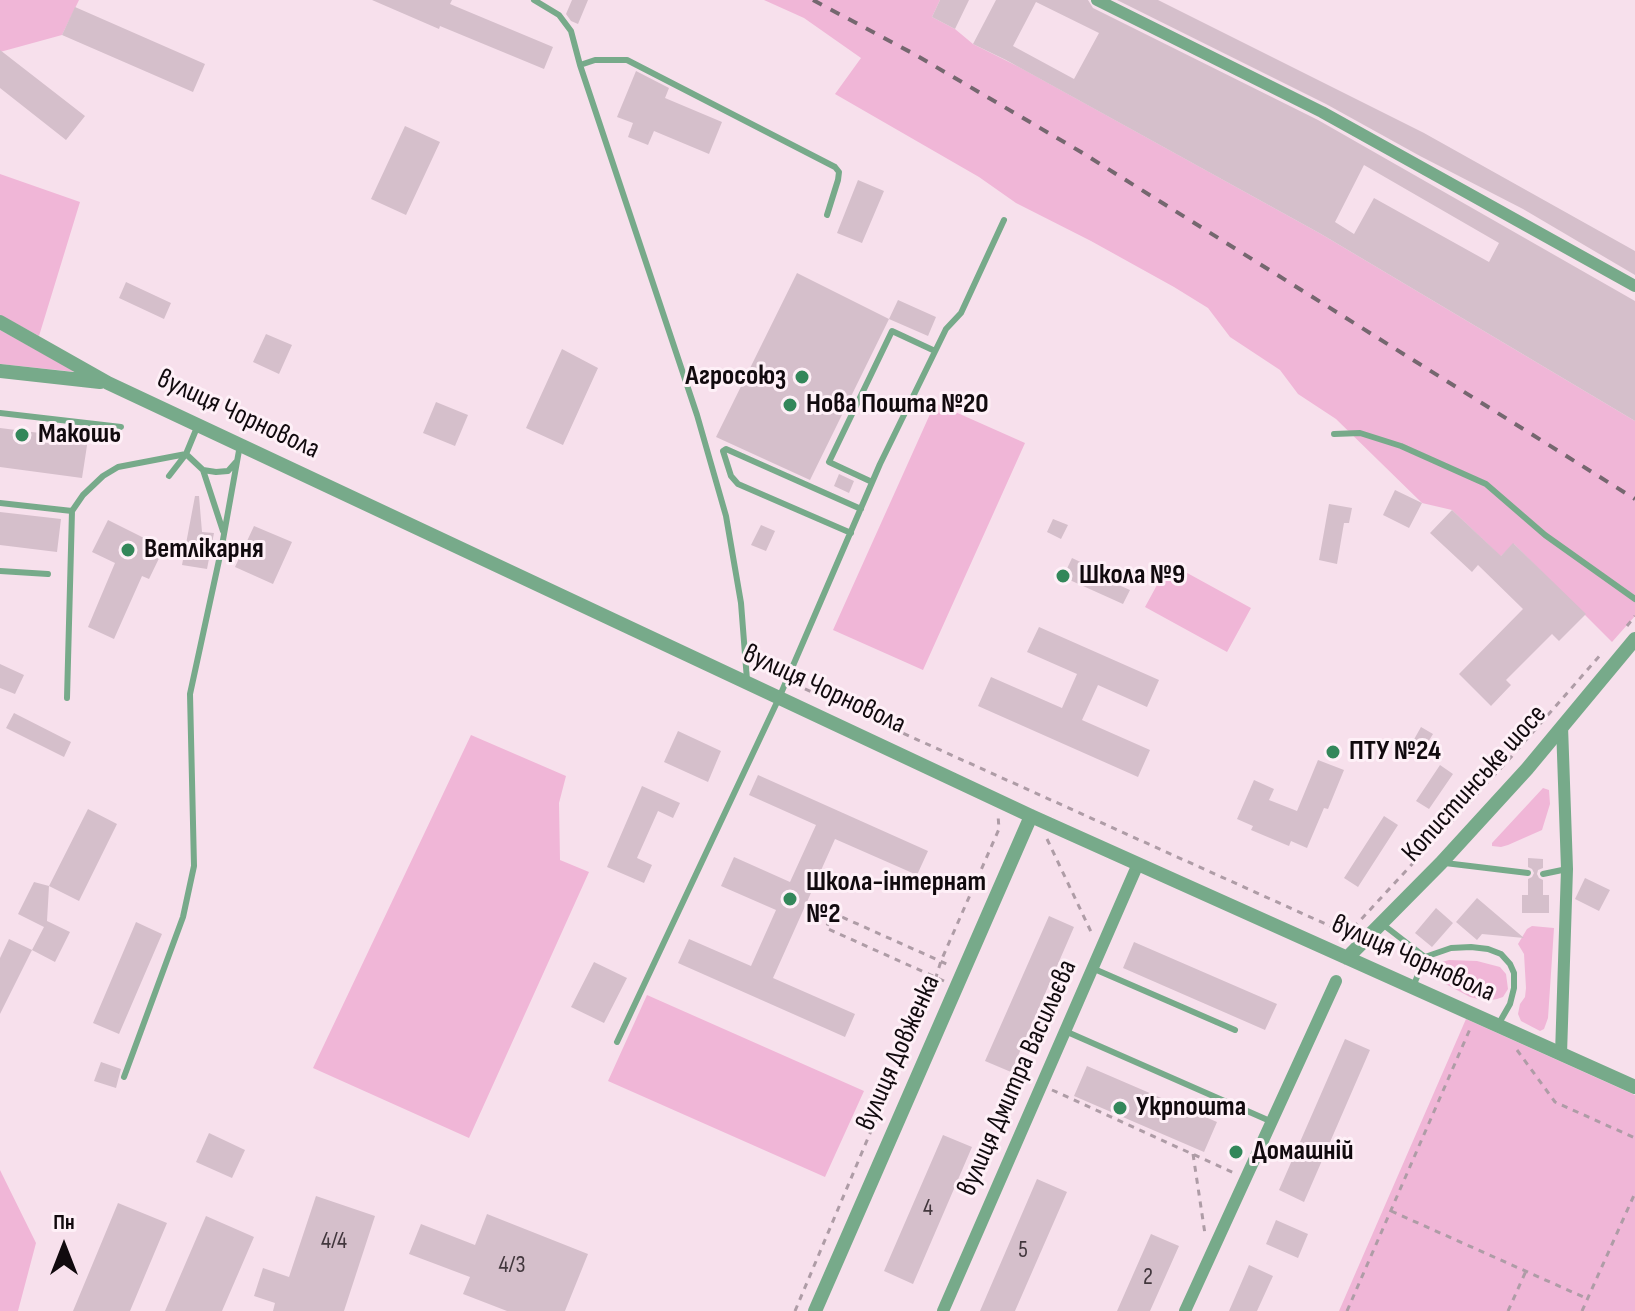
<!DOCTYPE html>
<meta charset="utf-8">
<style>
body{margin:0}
#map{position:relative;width:1635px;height:1311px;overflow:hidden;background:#f7e0ec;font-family:"Sofia Sans Condensed",sans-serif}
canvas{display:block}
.north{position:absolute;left:24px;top:1207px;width:80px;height:80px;-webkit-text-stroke:6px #fef0f7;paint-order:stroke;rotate:0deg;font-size:22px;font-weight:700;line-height:32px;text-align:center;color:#110a0e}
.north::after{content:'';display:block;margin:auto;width:28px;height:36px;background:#110a0e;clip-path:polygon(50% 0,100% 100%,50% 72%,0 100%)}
</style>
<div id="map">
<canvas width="1635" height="1311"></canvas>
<div class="north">Пн</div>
</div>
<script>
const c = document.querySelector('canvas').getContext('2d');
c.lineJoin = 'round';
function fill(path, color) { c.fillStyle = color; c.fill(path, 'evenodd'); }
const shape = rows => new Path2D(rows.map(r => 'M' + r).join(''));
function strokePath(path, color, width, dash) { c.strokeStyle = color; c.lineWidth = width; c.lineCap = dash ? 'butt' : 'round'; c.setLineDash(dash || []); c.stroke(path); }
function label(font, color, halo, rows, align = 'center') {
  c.font = font + ' "Sofia Sans Condensed",sans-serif'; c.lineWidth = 6; c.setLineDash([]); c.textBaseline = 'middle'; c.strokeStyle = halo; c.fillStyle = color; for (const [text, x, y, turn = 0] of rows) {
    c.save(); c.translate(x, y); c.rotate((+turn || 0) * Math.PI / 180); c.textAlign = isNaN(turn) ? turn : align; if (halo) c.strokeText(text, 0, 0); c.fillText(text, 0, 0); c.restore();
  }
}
fill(shape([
 [0,0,79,0,62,35,0,52],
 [764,0,940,0,932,17,955,29,973,44,1019,67,1321,234,1635,421,1635,616,1612,642,1514,544,1500,557,1493,549,1452,510,1422,503,1336,419,1298,394,1280,370,1230,337,1208,308,1174,287,1091,241,1016,203,979,177,835,94,861,58,804,18],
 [0,174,80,202,39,336,0,315],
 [0,330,76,372,0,364],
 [935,403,1025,443,923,670,833,630],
 [1169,563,1251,608,1227,652,1145,607],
 [471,735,566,776,559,803,560,860,589,872,469,1138,313,1068],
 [1543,788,1549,790,1550,804,1542,830,1508,845,1501,847,1492,846,1492,843],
 [1532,926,1554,928,1548,1018,1544,1029,1540,1031,1521,1021,1518,1014,1520,1004,1525,997,1526,988,1524,954,1518,944,1527,929],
 [1449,960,1477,961,1500,967,1506,974,1508,989,1503,997,1497,999,1486,1001,1470,997,1440,981,1439,967,1442,962],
 [647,995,864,1091,825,1177,608,1081],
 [1466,1019,1635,1095,1635,1311,1339,1311],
 [0,1170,36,1243,18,1311,0,1311]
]), '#f0b6d7');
fill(shape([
 [372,0,452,0,450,4,553,47,544,69,440,26,439,29],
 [572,0,588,0,578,24,571,21,566,14],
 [940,0,969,0,955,29,932,17],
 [996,0,1088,0,1093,8,1318,120,1635,301,1635,421,1321,234,1006,60,973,44],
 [1036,2,1099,33,1074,79,1013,46],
 [1364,165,1499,243,1489,262,1374,198,1354,234,1335,222],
 [1117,0,1158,0,1424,133,1635,251,1635,275,1523,209,1420,156,1326,104],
 [75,7,205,64,193,92,62,35],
 [0,50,85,116,66,140,0,88],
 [636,71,669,88,665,98,722,122,709,154,654,131,648,145,628,137,633,123,617,117],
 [405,126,440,142,406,215,371,199],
 [858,180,884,191,862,243,837,233],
 [797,273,889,319,810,480,716,437],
 [126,282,171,303,164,319,119,298],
 [898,300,936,317,928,336,889,319],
 [266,334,292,345,279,374,253,362],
 [562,349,598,368,563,445,526,428],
 [436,402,468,415,455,446,423,433],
 [0,428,88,439,82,478,0,467],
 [839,474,854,481,849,493,834,486],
 [1395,490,1422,503,1409,528,1383,515],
 [195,496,199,496,202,532,214,533,207,569,182,565],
 [1329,504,1352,508,1349,523,1344,523,1337,564,1319,560],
 [1452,510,1501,556,1513,543,1586,614,1559,641,1552,634,1506,680,1511,685,1491,706,1459,674,1523,609,1478,565,1472,572,1430,533],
 [0,512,61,519,57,552,0,545],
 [1053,519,1068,525,1061,539,1047,532],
 [108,520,164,548,149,579,142,576,114,639,88,627,115,563,92,552],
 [761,525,775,531,766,551,751,545],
 [254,526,292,542,273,584,235,567],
 [1072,558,1091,567,1089,572,1130,590,1123,604,1063,577],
 [1039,627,1159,680,1147,707,1098,685,1082,720,1150,750,1138,777,978,706,991,677,1062,708,1077,674,1027,652],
 [0,664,24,675,15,694,0,688],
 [14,713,71,742,64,757,6,728],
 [1421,727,1433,734,1419,757,1408,750],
 [678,731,721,751,708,782,664,762],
 [1318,760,1344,770,1328,809,1324,808,1307,848,1291,841,1289,846,1251,830,1253,826,1237,819,1254,780,1274,789,1269,800,1297,811],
 [1440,765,1453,774,1429,809,1416,801],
 [758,775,928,851,917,875,835,839,773,978,855,1014,845,1037,678,963,689,939,751,966,776,910,721,886,734,857,790,882,816,825,749,795],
 [642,786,680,803,673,818,658,811,637,858,652,865,644,883,607,867],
 [88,809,117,824,79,901,49,886],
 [1384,816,1398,825,1358,887,1344,878],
 [1528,858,1543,859,1543,868,1538,870,1537,874,1539,878,1543,880,1543,895,1549,895,1549,913,1522,913,1522,895,1528,895,1528,879,1532,877,1534,873,1532,869,1528,867],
 [1585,878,1610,890,1599,911,1575,899],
 [34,882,49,886,47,921,70,932,55,962,32,950,44,927,18,914],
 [1477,898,1524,938,1482,934,1477,940,1456,922],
 [1436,908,1453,923,1432,947,1415,933],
 [1049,916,1074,927,1011,1072,985,1061],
 [136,922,162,934,119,1034,93,1023],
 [9,939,32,950,0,1014,0,958],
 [1134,942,1277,1004,1265,1030,1123,968],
 [594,962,627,978,604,1023,571,1007],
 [1345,1039,1370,1050,1304,1202,1279,1190],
 [101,1062,121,1069,116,1088,94,1081],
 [1087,1066,1217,1122,1204,1152,1074,1096],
 [209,1133,245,1150,232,1178,196,1162],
 [943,1135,972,1147,913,1284,884,1271],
 [1037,1179,1067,1192,1015,1311,980,1311],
 [316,1196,375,1216,344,1311,273,1311,275,1303,254,1296,263,1268,289,1277],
 [118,1203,167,1223,130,1311,73,1311],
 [487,1214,588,1254,565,1311,507,1311,463,1294,470,1277,409,1254,421,1224,475,1245],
 [206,1216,254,1237,222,1311,165,1311],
 [1276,1220,1308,1234,1298,1258,1266,1244],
 [1151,1234,1179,1246,1150,1311,1117,1311],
 [1249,1265,1273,1276,1257,1311,1229,1311]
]), '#d5bfcb');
strokePath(shape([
 [1627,626,1635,616],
 [794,684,1339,930,1355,926,1512,756,1603,652],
 [1047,839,1093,936],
 [944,981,826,928,833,913,949,965],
 [1517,1050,1555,1102,1635,1138],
 [1052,1090,1234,1173],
 [1193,1154,1205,1234],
 [1391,1211,1588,1299],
 [795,1311,936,977,941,961,999,829,998,815],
 [1347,1311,1470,1029],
 [1508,1311,1526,1271],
 [1582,1311,1635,1193]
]), '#ae9ca6', 3, [6, 6]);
strokePath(shape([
 [534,0,559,15,571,31,580,65,697,415,726,516,741,603,747,680],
 [580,65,595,60,627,60,835,167,839,172,838,180,827,215],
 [0,413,121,427],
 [1334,434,1360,433,1401,446,1486,484,1545,535,1635,599],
 [186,454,203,470,216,472,228,471,236,462],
 [203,470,223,531],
 [169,476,186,454,198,425],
 [872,482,829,462,892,331,935,351],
 [0,503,72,511],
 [851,533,738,484,731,476,723,451,726,449,861,509],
 [0,571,48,574],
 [67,698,72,511,83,495,103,476,118,467,186,454],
 [1445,863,1528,873],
 [1543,874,1567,869],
 [1381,923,1425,957,1451,948,1471,947,1488,949,1501,954,1510,964,1514,973,1514,988,1510,1004,1498,1025],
 [1092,968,1235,1030],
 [1413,987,1425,957],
 [1065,1031,1270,1121],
 [617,1042,779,698,880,464,946,329,961,313,1004,220],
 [124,1077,183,917,194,866,190,694,221,551,240,445]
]), '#77aa8a', 6);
strokePath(shape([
 [1097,0,1322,112,1635,286],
 [1561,1054,1567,869,1562,726],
 [943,1311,1138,864],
 [1185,1311,1336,981]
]), '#77aa8a', 12);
strokePath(shape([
 [0,322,108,383,1031,816,1635,1087],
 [0,371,100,382],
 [1347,958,1441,863,1527,769,1635,639],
 [815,1311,1031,816]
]), '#77aa8a', 14);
strokePath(shape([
 [813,0,914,54,1081,152,1635,499]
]), '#75676f', 4, [10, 10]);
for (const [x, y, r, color] of [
 [802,377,8,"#33875a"],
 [790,405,8,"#33875a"],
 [22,435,8,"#33875a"],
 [128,550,8,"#33875a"],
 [1063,576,8,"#33875a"],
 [1333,752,8,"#33875a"],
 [790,899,8,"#33875a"],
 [1120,1108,8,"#33875a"],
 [1236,1152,8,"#33875a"]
]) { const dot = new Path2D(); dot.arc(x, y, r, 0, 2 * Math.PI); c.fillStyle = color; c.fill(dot); strokePath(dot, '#fef0f7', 3); }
label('24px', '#42373d', null, [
 ["4",928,1209],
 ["4/4",334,1242],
 ["5",1023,1251],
 ["4/3",512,1266],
 ["2",1148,1278]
]);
label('bold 28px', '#110a0e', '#fef0f7', [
 ["Агросоюз",786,377,"right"],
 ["Нова Пошта №20",806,405],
 ["Макошь",38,435],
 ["Ветлікарня",144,550],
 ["Школа №9",1079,576],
 ["ПТУ №24",1349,752],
 ["Школа-інтернат",806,883],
 ["№2",806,915],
 ["Укрпошта",1136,1108],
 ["Домашній",1252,1152]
], 'left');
label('28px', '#110a0e', '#fef0f7', [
 ["вулиця Чорновола",238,415,25],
 ["вулиця Чорновола",824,690,25],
 ["Копистинське шосе",1475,784,-48],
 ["вулиця Чорновола",1413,959,24],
 ["вулиця Довженка",899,1053,-66],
 ["вулиця Дмитра Васильєва",1018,1078,-66]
]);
</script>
